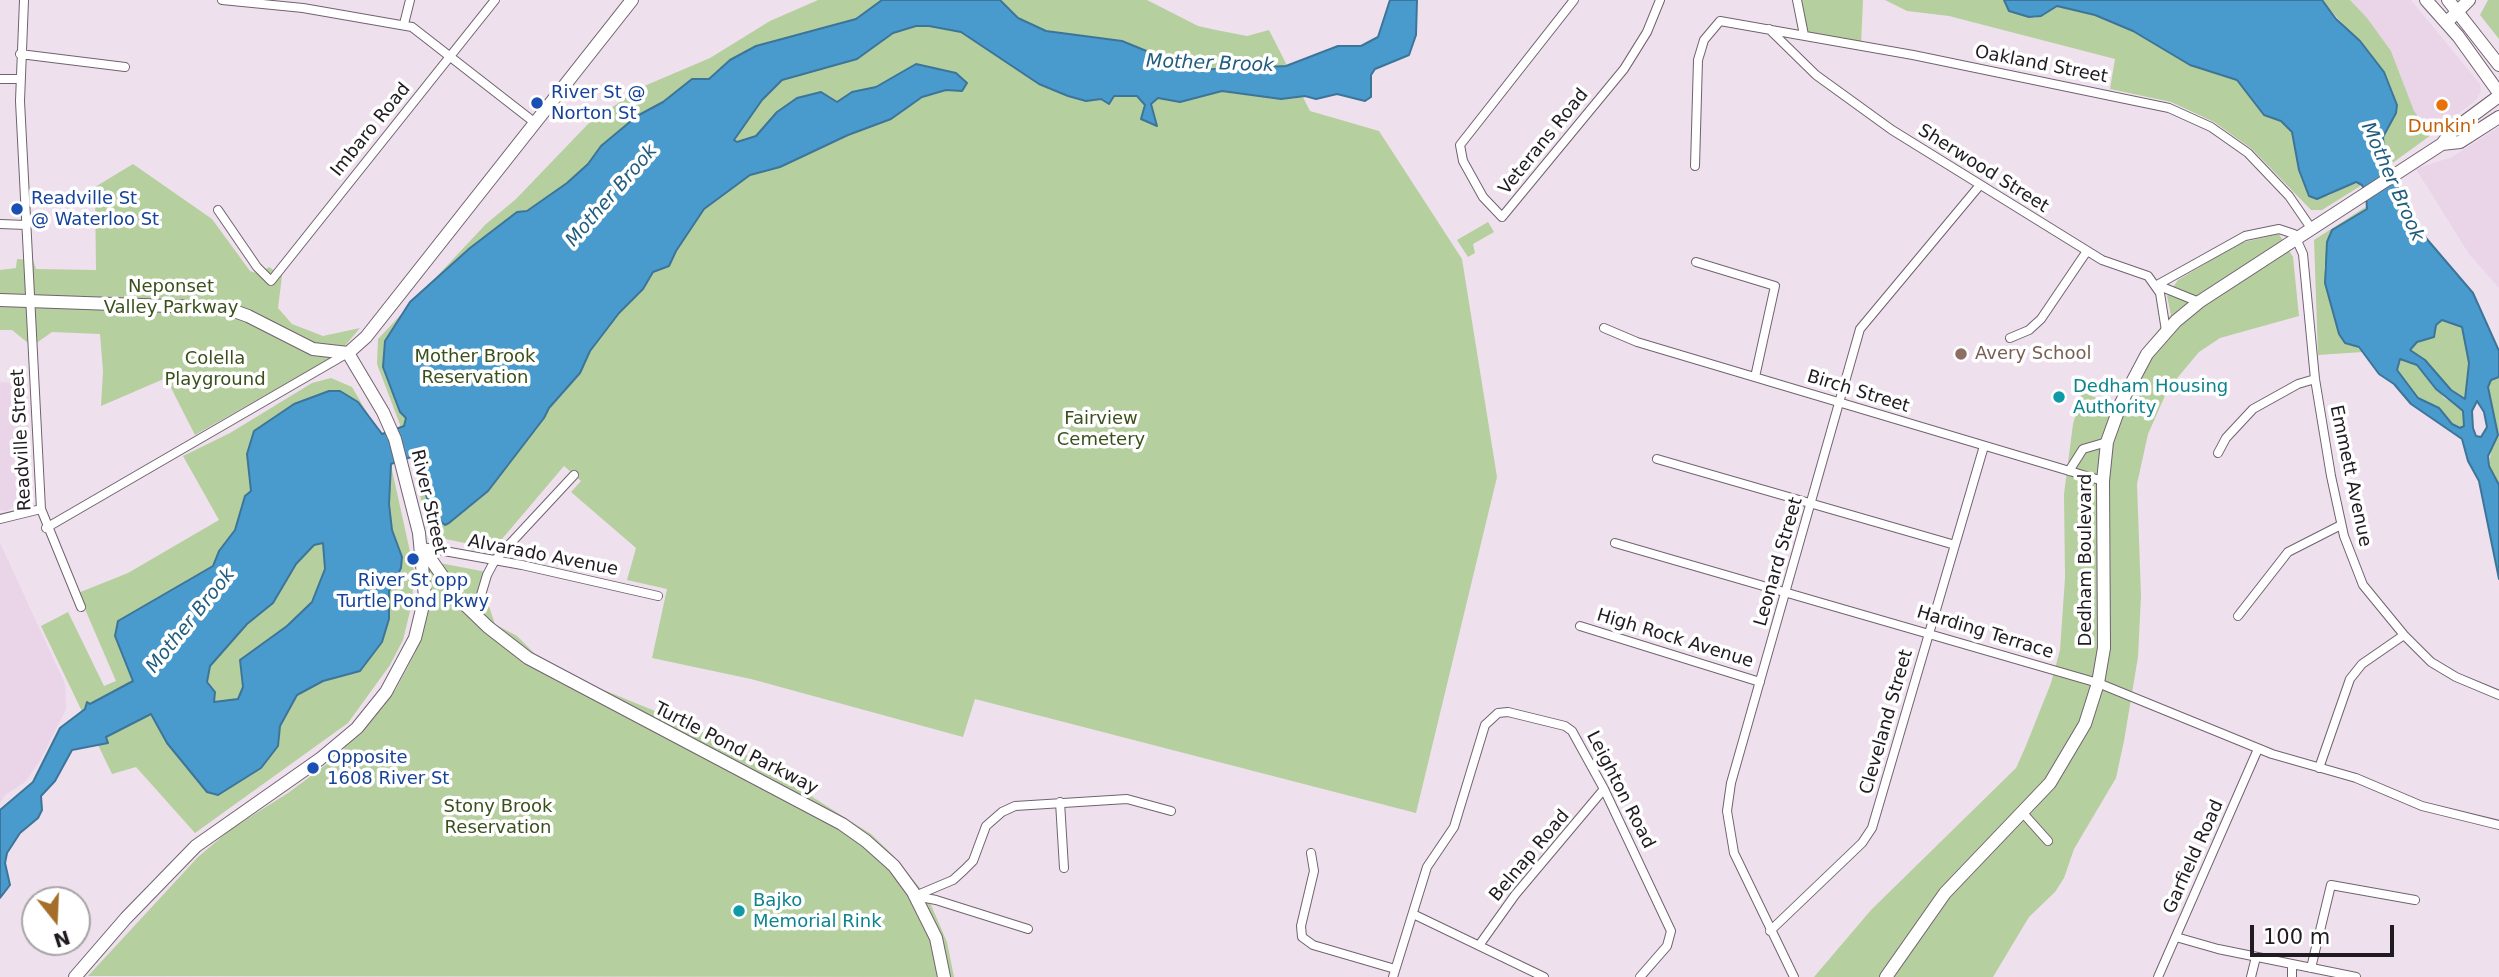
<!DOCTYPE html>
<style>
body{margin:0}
#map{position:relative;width:2499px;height:977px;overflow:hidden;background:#efe0ee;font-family:"DejaVu Sans",sans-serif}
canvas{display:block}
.north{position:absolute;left:21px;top:886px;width:70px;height:70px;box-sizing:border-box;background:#fff;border:2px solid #a6a4a6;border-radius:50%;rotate:162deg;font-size:19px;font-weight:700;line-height:28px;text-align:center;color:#201b20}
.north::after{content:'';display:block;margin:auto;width:24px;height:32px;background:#a56f2a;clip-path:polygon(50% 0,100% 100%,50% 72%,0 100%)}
.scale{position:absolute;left:2250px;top:925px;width:144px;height:32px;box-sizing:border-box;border:4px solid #201b20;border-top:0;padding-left:9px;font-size:21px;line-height:24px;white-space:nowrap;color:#201b20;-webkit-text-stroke:5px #fff;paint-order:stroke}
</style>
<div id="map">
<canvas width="2499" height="977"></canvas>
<div class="north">N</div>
<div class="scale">100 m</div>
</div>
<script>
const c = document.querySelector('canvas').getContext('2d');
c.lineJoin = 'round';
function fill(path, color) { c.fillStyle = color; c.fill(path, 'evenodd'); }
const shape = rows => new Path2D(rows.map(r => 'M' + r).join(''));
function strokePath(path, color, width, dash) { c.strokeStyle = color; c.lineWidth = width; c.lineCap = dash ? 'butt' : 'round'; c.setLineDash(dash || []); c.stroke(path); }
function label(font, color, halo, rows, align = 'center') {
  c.font = font + ' "DejaVu Sans",sans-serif'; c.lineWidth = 7; c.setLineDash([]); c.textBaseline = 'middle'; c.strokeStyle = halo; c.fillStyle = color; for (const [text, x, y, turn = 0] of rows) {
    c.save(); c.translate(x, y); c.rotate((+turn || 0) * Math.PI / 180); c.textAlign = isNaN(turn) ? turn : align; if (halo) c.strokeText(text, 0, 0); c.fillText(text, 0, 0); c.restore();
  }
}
fill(shape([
 [2350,0,2411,0,2480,84,2481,91,2476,100,2431,135,2414,111,2391,51],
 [2499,127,2499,288,2469,254,2416,169,2452,157],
 [0,382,27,384,31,497,6,511,0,510],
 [0,543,65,684,66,709,41,759,25,782,5,795,0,803]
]), '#e9d4e8');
fill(shape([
 [818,0,1147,0,1198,26,1216,30,1247,36,1269,30,1310,111,1379,131,1462,259,1497,477,1416,813,975,699,963,737,751,679,652,658,667,589,627,580,636,548,571,492,581,481,564,466,502,539,488,548,441,538,428,530,410,451,377,364,378,339,486,224,516,199,589,123,642,87,710,58,770,21],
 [1797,0,1863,0,1861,45,1804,35],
 [1885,0,2004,0,2009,11,2029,17,2035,18,2057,6,2095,15,2133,31,2190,65,2230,76,2243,84,2264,115,2281,121,2292,132,2299,170,2309,196,2328,196,2352,183,2362,185,2322,210,2311,210,2252,149,2214,122,2171,102,2110,89,2115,59,1949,16,1907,11],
 [2322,0,2350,0,2367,18,2391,51,2414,111,2431,135,2387,167,2383,137,2393,119,2394,95,2384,72],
 [2488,0,2499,0,2499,39,2480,15],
 [133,164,212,219,250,271,259,274,269,267,282,276,278,308,292,324,323,336,360,328,338,354,195,435,166,378,101,406,103,371,100,334,52,332,35,344,28,343,12,330,0,330,0,270,16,268,17,259,33,260,36,269,96,270,95,187],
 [2367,206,2365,212,2332,230,2324,268,2339,334,2345,343,2353,344,2363,352,2318,355,2314,240],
 [1488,222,1494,232,1473,244,1475,253,1468,257,1457,240],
 [2279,234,2293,257,2299,316,2220,338,2199,352,2168,389,2148,434,2137,484,2141,596,2138,657,2124,741,2116,778,2074,849,2064,878,2055,892,2029,917,1993,977,1814,977,1871,910,2016,768,2025,748,2051,683,2060,650,2065,578,2064,494,2073,424,2082,392,2114,405,2144,347,2171,315,2167,296,2178,280,2240,243],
 [2442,320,2462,327,2469,363,2465,400,2451,390,2425,360,2410,350,2417,342,2434,337,2436,325],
 [2400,359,2417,365,2444,398,2456,404,2463,411,2465,426,2461,428,2452,424,2439,408,2418,398,2397,370],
 [2499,377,2499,485,2489,466,2495,421,2488,387,2491,380],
 [331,378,352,387,387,447,414,570,412,603,403,640,390,665,348,723,195,833,136,767,112,774,41,626,68,612,104,686,116,681,78,593,128,573,219,520,183,456,230,433,312,383],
 [429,561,492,573,487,579,485,595,495,624,517,636,535,654,594,686,689,725,792,779,814,798,871,834,893,855,928,898,947,942,954,977,88,976,198,857,231,829,288,793,335,758,396,689,415,653,425,611]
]), '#b6cf9e');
const water = shape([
 [882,0,1000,0,1018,18,1046,31,1122,41,1193,70,1286,66,1338,46,1361,46,1378,37,1390,0,1417,0,1416,35,1409,55,1375,69,1371,75,1371,97,1365,101,1337,94,1316,99,1305,96,1281,99,1222,91,1180,102,1158,98,1151,104,1157,126,1141,119,1145,105,1137,96,1114,96,1109,104,1101,99,1086,101,1068,96,1039,84,961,32,929,26,916,26,893,33,857,59,782,80,762,100,734,140,737,142,756,136,777,112,797,98,821,92,837,102,852,92,876,87,916,64,956,73,967,83,962,91,946,90,922,97,891,119,848,135,780,167,750,175,704,209,676,251,669,266,653,272,643,289,619,313,590,351,580,373,549,408,544,418,488,491,449,523,445,525,440,521,429,506,417,459,411,457,391,464,389,504,392,530,402,557,401,568,389,591,389,619,382,642,360,671,323,681,297,695,280,726,278,746,261,768,218,795,207,792,167,743,151,714,106,737,108,743,72,750,55,781,41,796,42,810,38,818,20,833,7,853,5,863,10,885,0,898,0,810,33,782,60,728,85,709,87,702,90,704,133,681,115,636,118,621,213,566,219,551,235,530,245,496,251,491,247,454,254,431,294,404,329,391,340,391,358,402,382,434,404,426,406,418,400,412,383,367,385,341,410,302,470,248,517,212,527,211,567,183,588,164,601,146,637,116,663,102,692,79,709,79,730,60,756,46,856,19,882,0],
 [323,543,325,569,312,602,287,626,240,660,243,687,238,699,214,702,215,692,207,682,210,666,247,624,273,603,296,564,314,545,323,543],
 [2004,0,2322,0,2336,19,2360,41,2384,72,2397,105,2396,113,2383,137,2385,162,2420,231,2473,293,2499,351,2499,377,2491,380,2488,387,2498,435,2488,456,2489,466,2499,485,2499,579,2479,481,2468,461,2462,439,2411,404,2394,384,2379,374,2359,347,2345,343,2339,334,2325,283,2327,242,2332,230,2367,209,2366,194,2362,185,2356,182,2317,199,2309,196,2299,170,2292,132,2281,121,2264,115,2237,80,2190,65,2133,31,2095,15,2057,6,2041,16,2029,17,2009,11,2004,0],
 [2442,320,2462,327,2469,363,2465,399,2451,390,2425,360,2410,350,2417,342,2434,337,2436,325,2442,320],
 [2400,359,2417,365,2436,389,2456,405,2463,411,2464,426,2460,428,2452,424,2439,408,2418,398,2397,370,2400,359],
 [2477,401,2484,412,2487,427,2481,437,2476,436,2473,428,2472,411,2477,401]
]);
fill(water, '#499bcd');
strokePath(water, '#3d7599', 2);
const street = shape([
 [24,0,20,101,41,509,81,607],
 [222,0,303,8,412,27,534,122],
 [1574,0,1460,145,1463,161,1483,197,1502,217,1624,69,1647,32,1660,0],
 [1797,0,1804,35],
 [404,24,410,0],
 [1769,29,1816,75,1892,130,2102,260,2148,276,2160,293,2166,331],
 [20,54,125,67],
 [0,79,20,79],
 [1695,166,1698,60,1704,40,1720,21,1913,55,2169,108,2211,127,2248,153,2289,196,2311,228],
 [218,210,257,267,271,281,495,0],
 [0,224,26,225],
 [1696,262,1775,286,1755,377],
 [2157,285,2245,236,2279,229,2294,234,2303,254,2315,379,2331,476,2344,536,2363,585,2404,635,2431,662,2456,677,2499,695],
 [2157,285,2199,302],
 [1604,328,1637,342,2103,481],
 [2010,338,2029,330,2041,319,2087,251],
 [2218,453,2226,438,2253,409,2298,384,2315,379],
 [1657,459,1955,545],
 [2069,471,2083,449,2107,442],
 [0,519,41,509],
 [46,528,346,354],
 [1615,543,2098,683,2272,754,2356,778,2422,806,2499,825],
 [422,547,522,565,658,596],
 [475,615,487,575,495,560,574,475],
 [2238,616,2288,552,2341,525],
 [1580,626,1760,682],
 [2319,768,2350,679,2362,664,2404,635],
 [1060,802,1064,868],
 [2022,812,2048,841],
 [1311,853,1314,871,1301,926,1302,937,1313,945,1395,969],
 [915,896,953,880,964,870,973,861,986,826,1002,812,1015,806,1127,799,1171,811],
 [915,896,936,900,1028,929],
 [1413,914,1544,977],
 [1770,931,1862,843,1872,828,1984,446],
 [2176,937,2218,949,2356,977],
 [1480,944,1515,895,1604,789],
 [2292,964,2292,977],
 [2311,968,2331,885,2415,900],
 [1393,977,1427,867,1454,827,1485,725,1498,713,1508,712,1565,726,1572,731,1604,789,1671,931,1667,946,1640,977],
 [1794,977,1734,853,1727,811,1731,783,1860,329,1980,185],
 [2158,977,2258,749],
 [2251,977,2256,957]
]);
const secondary = shape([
 [2447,22,2469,0],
 [2442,144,2460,142,2499,117],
 [0,300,226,308,248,316,313,349,348,353],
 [348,353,366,337,632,0],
 [424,550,458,598,488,627,528,658,842,824,866,841,894,866,913,892,936,938,944,977],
 [75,977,126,918,196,846,320,759,357,728,386,692,415,638,425,597,419,533,395,439,383,412,348,353],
 [1886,977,1945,893,2050,783,2085,724,2098,683,2104,648,2103,481,2107,442,2121,403,2147,354,2176,321,2199,302,2442,144,2453,130,2499,96]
]);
const primary = shape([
 [2426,0,2458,36,2499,93],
 [2448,0,2499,65]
]);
strokePath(street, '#70636f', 10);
strokePath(secondary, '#70636f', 14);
strokePath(primary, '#70636f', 14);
strokePath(street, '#fff', 8);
strokePath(secondary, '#fff', 12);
strokePath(primary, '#fff', 12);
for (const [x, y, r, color] of [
 [537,103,7,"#1a4fb4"],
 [2442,105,7,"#e8710a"],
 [17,209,7,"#1a4fb4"],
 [1961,354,7,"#8d6e63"],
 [2059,397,7,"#0f9aa8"],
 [413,559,7,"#1a4fb4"],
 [313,768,7,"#1a4fb4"],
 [739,911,7,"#0f9aa8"]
]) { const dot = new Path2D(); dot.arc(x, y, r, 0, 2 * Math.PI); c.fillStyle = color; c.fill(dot); strokePath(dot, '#fff', 2.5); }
label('18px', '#201b20', '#fff', [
 ["Oakland Street",2041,65,11],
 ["Imbaro Road",371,130,-51],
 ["Veterans Road",1544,142,-51],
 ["Sherwood Street",1983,169,32],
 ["Birch Street",1858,392,17],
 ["Readville Street",22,440,-93],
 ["Emmett Avenue",2350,476,78],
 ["River Street",428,502,77],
 ["Alvarado Avenue",543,556,11],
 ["Dedham Boulevard",2086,560,-90],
 ["Leonard Street",1779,562,-74],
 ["Harding Terrace",1985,633,17],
 ["High Rock Avenue",1675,639,17],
 ["Cleveland Street",1887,722,-74],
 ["Turtle Pond Parkway",736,749,27],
 ["Leighton Road",1620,790,63],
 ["Belnap Road",1530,856,-50],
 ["Garfield Road",2194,857,-66]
]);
label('18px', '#164399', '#fff', [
 ["River St @",551,93],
 ["Norton St",551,114],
 ["Readville St",31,199],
 ["@ Waterloo St",31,220],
 ["River St opp",413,581,"center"],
 ["Turtle Pond Pkwy",413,602,"center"],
 ["Opposite",327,758],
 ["1608 River St",327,779]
], 'left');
label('18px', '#c56008', '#fff', [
 ["Dunkin'",2442,127]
]);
label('18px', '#39501b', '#fff', [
 ["Neponset",171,287],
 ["Valley Parkway",171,308],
 ["Mother Brook",475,357],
 ["Reservation",475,378],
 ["Colella",215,359],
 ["Playground",215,380],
 ["Fairview",1101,419],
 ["Cemetery",1101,440],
 ["Stony Brook",498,807],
 ["Reservation",498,828]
]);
label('18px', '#785e54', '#fff', [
 ["Avery School",1975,354]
], 'left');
label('18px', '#0d838f', '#fff', [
 ["Dedham Housing",2073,387],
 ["Authority",2073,408],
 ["Bajko",753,901],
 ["Memorial Rink",753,922]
], 'left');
label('italic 19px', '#1f5c7f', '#fff', [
 ["Mother Brook",1210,64,2],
 ["Mother Brook",2392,182,66],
 ["Mother Brook",612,196,-49],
 ["Mother Brook",191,621,-51]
]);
</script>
